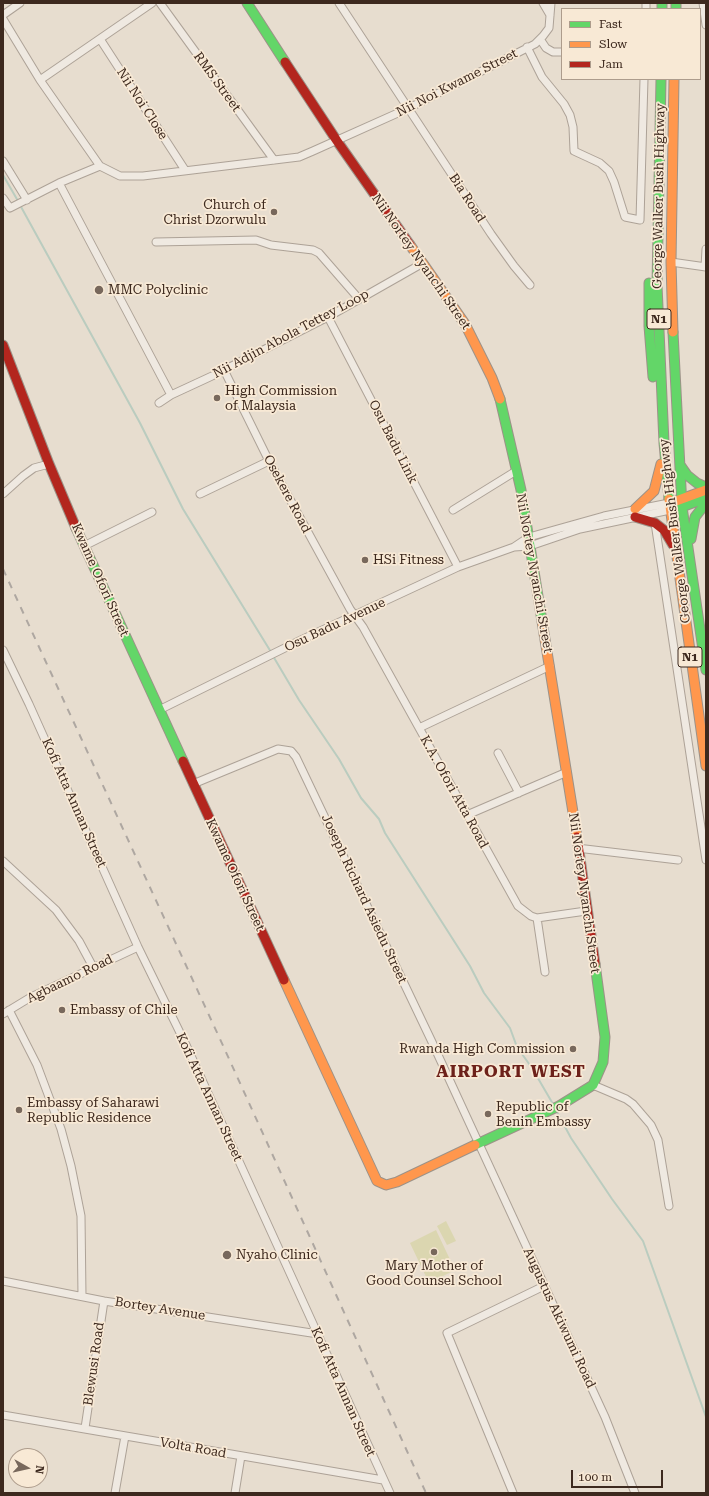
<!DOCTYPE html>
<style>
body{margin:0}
#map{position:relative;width:709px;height:1496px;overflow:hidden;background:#e7ddcf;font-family:"Roboto Serif",serif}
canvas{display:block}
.frame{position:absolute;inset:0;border:4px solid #3d291e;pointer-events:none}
.legend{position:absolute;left:561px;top:8px;width:140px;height:72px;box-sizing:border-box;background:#f8e9d5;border:1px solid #ad9c8c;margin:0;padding:5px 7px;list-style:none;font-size:12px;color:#3d291e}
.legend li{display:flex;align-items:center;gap:8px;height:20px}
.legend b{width:20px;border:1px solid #ad9c8c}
.north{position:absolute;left:8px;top:1448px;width:40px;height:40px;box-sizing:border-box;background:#f8e9d5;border:1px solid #ad9c8c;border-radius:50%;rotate:98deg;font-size:11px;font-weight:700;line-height:16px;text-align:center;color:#3d291e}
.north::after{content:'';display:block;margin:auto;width:14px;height:18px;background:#78685c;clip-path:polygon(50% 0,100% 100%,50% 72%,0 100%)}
.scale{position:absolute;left:571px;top:1470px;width:92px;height:18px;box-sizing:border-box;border:2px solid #3d291e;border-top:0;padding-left:5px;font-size:12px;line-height:14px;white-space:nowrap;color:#3d291e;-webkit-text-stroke:3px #f8e9d5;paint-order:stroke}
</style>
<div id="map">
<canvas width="709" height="1496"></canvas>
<div class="frame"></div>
<ul class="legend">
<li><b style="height:5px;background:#63d668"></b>Fast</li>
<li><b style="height:5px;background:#ff974d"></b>Slow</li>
<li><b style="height:5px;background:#b3261e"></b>Jam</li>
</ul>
<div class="north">N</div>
<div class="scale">100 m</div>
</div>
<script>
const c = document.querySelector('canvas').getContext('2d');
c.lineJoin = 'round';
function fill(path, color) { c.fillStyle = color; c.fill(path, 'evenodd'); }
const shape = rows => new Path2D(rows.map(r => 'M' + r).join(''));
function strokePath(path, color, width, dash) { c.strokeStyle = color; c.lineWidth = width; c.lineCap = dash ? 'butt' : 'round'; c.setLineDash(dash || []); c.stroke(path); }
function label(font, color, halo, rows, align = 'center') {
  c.font = font + ' "Roboto Serif",serif'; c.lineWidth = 3.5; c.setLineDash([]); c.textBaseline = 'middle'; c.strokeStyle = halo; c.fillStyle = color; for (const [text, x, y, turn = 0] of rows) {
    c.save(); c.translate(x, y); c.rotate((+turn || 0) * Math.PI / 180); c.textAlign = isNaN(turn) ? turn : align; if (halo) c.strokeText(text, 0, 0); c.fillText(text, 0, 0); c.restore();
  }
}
fill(shape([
 [446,1221,456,1241,447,1245,437,1226],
 [436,1230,455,1270,429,1283,410,1243]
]), '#dbd6b0');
strokePath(shape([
 [3,175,18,201],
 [20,205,140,423,183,509,271,652],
 [273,656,299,700,339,759,361,798,379,819,385,833,470,966,484,993,510,1028,517,1047,532,1068,553,1104],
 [556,1110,571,1138,612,1199,643,1241,706,1417]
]), '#baccbf', 2);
const street = shape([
 [160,3,274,160],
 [339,3,491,234,514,266,530,285],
 [543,3,550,15],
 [703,3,706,25],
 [646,9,646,3],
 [3,15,20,3],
 [3,19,40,80,100,166,120,176,143,176,299,157,313,151,409,108,535,44,543,36,549,28,551,3],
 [100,39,185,170],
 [540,39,546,48,553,52,562,52],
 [527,47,542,77,564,104,570,115,573,127,574,151,600,163,609,171,614,182,625,217,640,220,644,79],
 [40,80,152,3],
 [3,161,27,200],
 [59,183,171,395],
 [3,198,10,208,59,183,100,166],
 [156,242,256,240,271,245,313,250,319,253,359,299],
 [671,262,706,267],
 [705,267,706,249],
 [328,317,458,567],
 [224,370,269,461,350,609,363,627,518,906,531,916,537,918,586,911],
 [159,403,171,395,212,376,328,317,423,263],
 [3,494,23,476,34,468,49,464],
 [200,494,269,461],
 [453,510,516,471],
 [655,523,706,860],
 [84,546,152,512],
 [514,547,529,537,604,516,669,503],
 [3,650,29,704,138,947,187,1047,390,1493],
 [159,710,303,639,458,567,514,547,530,546,580,529,670,510],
 [419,728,550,666],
 [498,753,519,793],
 [193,784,278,749,291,751,296,757,432,1042,605,1417,635,1493],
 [467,815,567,772],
 [577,848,678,860],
 [3,861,56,910,79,941,93,967],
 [537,918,545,972],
 [9,1010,37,1065,61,1129,71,1166,81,1216,82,1296],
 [3,1014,31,997,138,947],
 [593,1085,626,1099,633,1104,651,1125,658,1140,669,1206],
 [3,1281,104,1301,318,1334],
 [3,1415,383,1480],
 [85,1428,104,1301],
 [115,1493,125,1436],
 [235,1493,241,1456],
 [513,1493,447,1333,544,1286]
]);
const fast = shape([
 [247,3,285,62],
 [662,3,662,9],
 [676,3,676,9],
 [661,79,657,285,664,443,669,499],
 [649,283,649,326,653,377],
 [673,332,682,507,706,670],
 [500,399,521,490,542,621],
 [680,465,687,475,697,483,706,487],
 [676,509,706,498],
 [76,528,183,761],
 [691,539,695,517,706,503],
 [475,1145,559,1106,593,1085,603,1062,605,1037,595,964]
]);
const slow = shape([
 [410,245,465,324,492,378,500,399],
 [673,332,671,262,674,79],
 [669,499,706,766],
 [676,501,706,490],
 [635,509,654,491,661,464],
 [542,621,577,837],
 [284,980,377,1181,386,1185,397,1182,475,1145]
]);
const jam = shape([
 [285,62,337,141,410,245],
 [3,345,49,464,76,528],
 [635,517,655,523,664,530,673,545],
 [183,761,284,980],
 [577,837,595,964]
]);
strokePath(street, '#ada297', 9);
strokePath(fast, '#9c9288', 11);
strokePath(slow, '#9c9288', 11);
strokePath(jam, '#9c9288', 11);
strokePath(street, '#efe9e1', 7);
strokePath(fast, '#63d668', 9);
strokePath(slow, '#ff974d', 9);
strokePath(jam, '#b3261e', 9);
strokePath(shape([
 [3,569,220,1039,426,1493]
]), '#aea7a1', 2, [7, 7]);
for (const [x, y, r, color] of [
 [274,212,4,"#78685c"],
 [99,290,5,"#78685c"],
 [217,398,4,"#78685c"],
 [365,560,4,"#78685c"],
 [62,1010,4,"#78685c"],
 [573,1049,4,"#78685c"],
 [19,1110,4,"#78685c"],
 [488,1114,4,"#78685c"],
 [434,1252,4,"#78685c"],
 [227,1255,5,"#78685c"]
]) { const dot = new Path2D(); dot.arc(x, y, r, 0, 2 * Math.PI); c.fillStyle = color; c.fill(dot); strokePath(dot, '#f8e9d5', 1.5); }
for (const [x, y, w] of [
 [659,319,24],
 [690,657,24]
]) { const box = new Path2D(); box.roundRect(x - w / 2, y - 10, w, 20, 3); c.fillStyle = '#f8e9d5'; c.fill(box); strokePath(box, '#3d291e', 1); }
label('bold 12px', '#3d291e', null, [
 ["N1",659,319],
 ["N1",690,657]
]);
label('13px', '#3d291e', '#f8e9d5', [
 ["RMS Street",217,82,54],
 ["Nii Noi Kwame Street",457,83,-27],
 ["Nii Noi Close",142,104,57],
 ["George Walker Bush Highway",659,196,-89],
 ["Bia Road",467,198,57],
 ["Nii Nortey Nyanchi Street",421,262,55],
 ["Nii Adjin Abola Tettey Loop",291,334,-28],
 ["Osu Badu Link",393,442,63],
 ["Osekere Road",287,494,62],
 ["George Walker Bush Highway",675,531,-97],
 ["Nii Nortey Nyanchi Street",534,573,80],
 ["Kwame Ofori Street",100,580,66],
 ["Osu Badu Avenue",335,625,-25],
 ["K.A. Ofori Atta Road",454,792,61],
 ["Kofi Atta Annan Street",74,803,66],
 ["Kwame Ofori Street",235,875,65],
 ["Nii Nortey Nyanchi Street",584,893,82],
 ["Joseph Richard Asiedu Street",364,899,65],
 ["Agbaamo Road",70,979,-26],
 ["Kofi Atta Annan Street",209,1097,65],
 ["Bortey Avenue",160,1309,9],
 ["Augustus Akiwumi Road",559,1318,65],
 ["Blewusi Road",94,1364,-82],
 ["Kofi Atta Annan Street",343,1392,66],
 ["Volta Road",193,1448,10]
]);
label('13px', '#3d291e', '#f8e9d5', [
 ["Church of",266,205,"right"],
 ["Christ Dzorwulu",266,220,"right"],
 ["MMC Polyclinic",108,290],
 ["High Commission",225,391],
 ["of Malaysia",225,406],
 ["HSi Fitness",373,560],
 ["Embassy of Chile",70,1010],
 ["Rwanda High Commission",565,1049,"right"],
 ["Embassy of Saharawi",27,1103],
 ["Republic Residence",27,1118],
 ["Republic of",496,1107],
 ["Benin Embassy",496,1122],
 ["Nyaho Clinic",236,1255],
 ["Mary Mother of",434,1266,"center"],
 ["Good Counsel School",434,1281,"center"]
], 'left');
c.letterSpacing = '1px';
label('bold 17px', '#6d211a', '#f8e9d5', [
 ["AIRPORT WEST",511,1072]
]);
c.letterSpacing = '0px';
</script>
